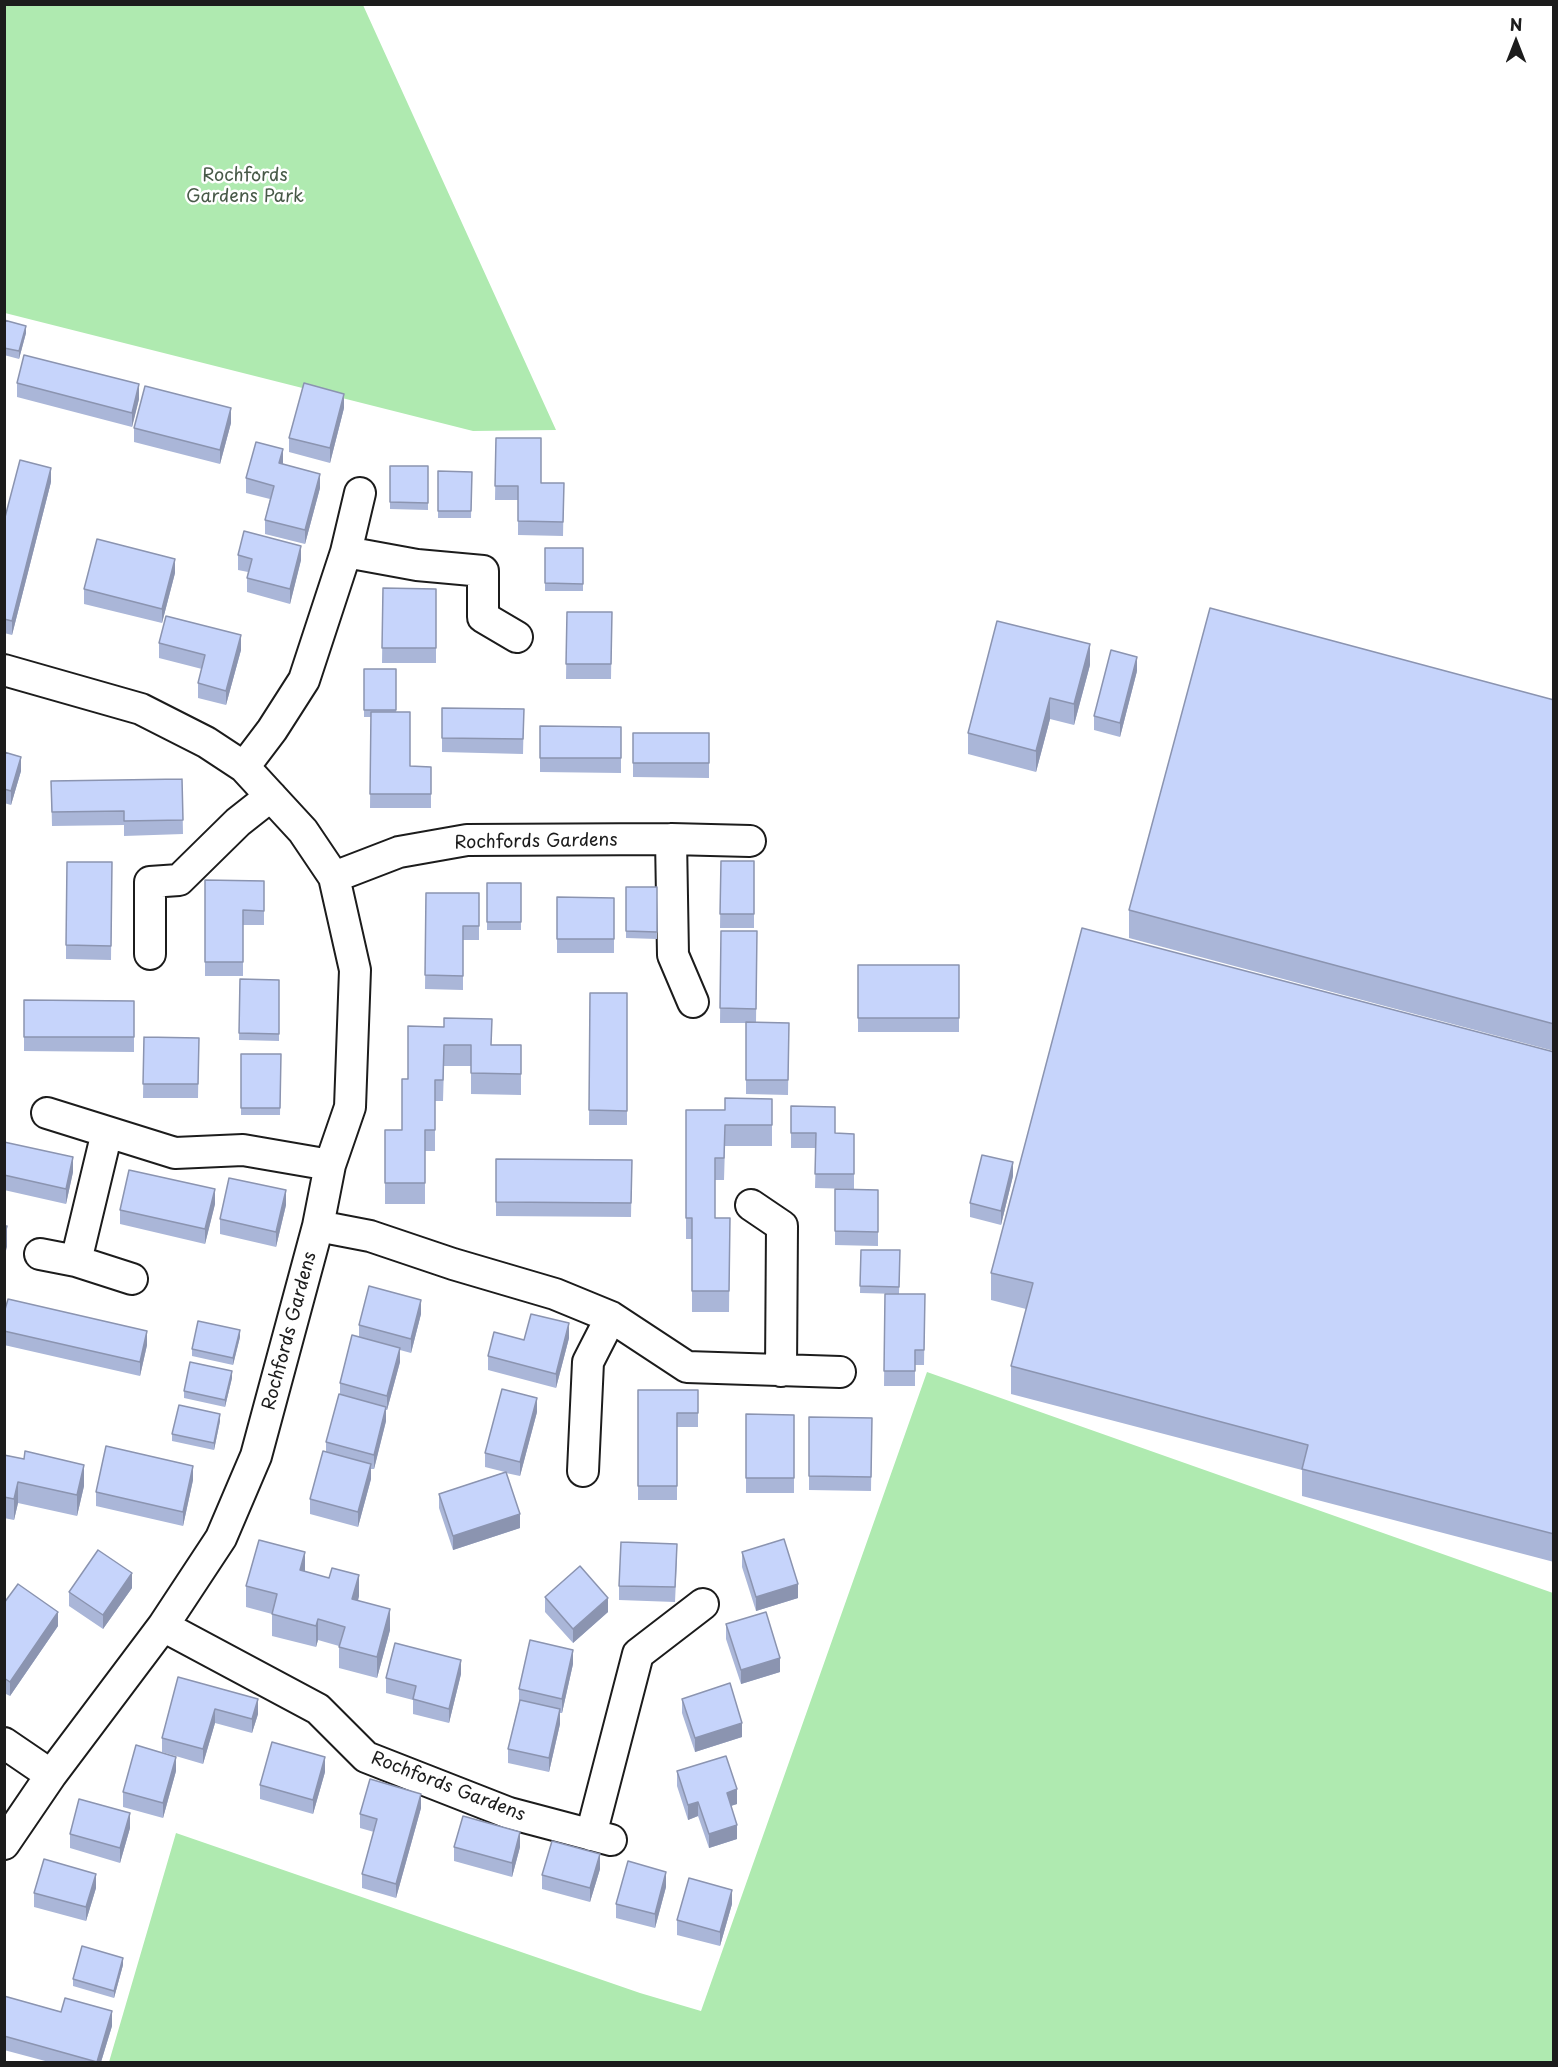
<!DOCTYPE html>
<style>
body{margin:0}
#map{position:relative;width:1558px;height:2067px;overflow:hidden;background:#fff;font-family:"Playpen Sans",sans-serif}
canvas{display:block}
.frame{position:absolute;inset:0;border:6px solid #1c1c1c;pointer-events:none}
.north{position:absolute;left:1486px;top:12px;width:60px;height:60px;-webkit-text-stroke:4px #fff;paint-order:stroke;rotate:0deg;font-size:16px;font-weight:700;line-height:24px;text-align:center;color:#1c1c1c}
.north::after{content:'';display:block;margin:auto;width:21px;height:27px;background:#1c1c1c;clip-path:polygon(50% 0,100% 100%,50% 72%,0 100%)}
</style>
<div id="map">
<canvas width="1558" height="2067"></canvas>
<div class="frame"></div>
<div class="north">N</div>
</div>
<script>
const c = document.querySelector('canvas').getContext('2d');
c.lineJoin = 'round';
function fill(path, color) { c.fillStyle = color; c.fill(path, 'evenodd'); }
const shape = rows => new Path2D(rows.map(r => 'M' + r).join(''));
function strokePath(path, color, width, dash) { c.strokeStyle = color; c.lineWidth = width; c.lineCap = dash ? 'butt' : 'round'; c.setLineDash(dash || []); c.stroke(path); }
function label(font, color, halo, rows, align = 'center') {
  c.font = font + ' "Playpen Sans",sans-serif'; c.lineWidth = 5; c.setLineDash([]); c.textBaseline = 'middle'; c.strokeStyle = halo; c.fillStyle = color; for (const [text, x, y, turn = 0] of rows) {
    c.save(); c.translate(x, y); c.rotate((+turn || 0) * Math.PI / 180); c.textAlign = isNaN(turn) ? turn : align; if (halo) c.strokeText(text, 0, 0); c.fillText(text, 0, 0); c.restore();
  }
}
fill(shape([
 [4,5,363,5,556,430,473,431,5,313],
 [927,1372,1553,1593,1553,2062,109,2062,176,1833,640,1993,701,2011]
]), '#afeab0');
const street = shape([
 [346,552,417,565,483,571,483,617,517,637],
 [4,670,141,709,206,742,244,767,303,831,334,877,355,970,350,1107,330,1165,318,1226,256,1456,221,1538,163,1626,51,1775,4,1844],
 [244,767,272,730,304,680,346,552,360,493],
 [671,839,673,955,693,1002],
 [334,877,399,852,467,840,671,839,750,841],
 [150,954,150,882,179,880,238,822,271,796],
 [47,1113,175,1153,243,1150,330,1165],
 [751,1205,782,1226,781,1371],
 [318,1226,370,1236,453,1264,555,1294,611,1317,687,1367,840,1372],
 [40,1254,76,1261,132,1279],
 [76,1261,107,1132],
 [583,1471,588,1362,611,1317],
 [163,1626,318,1709,366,1757,509,1813,611,1840],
 [4,1743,51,1775],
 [591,1835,638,1654,703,1604]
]);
strokePath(street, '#1c1c1c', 34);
strokePath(street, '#fff', 30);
fill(shape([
 [4,320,26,333,19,359,4,355],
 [17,383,139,399,132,427,17,397],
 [344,408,330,463,289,452,289,438],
 [231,423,220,464,134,442,134,428],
 [496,438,541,483,564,483,563,536,518,535,518,500,495,500],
 [283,464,320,488,305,544,265,534,265,520,270,499,246,493,246,478],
 [390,466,428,466,428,510,390,509],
 [438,471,472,472,471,518,438,518],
 [51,482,12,635,4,633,4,521],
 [545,548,583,548,583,591,545,591],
 [238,555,301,560,290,604,247,592,247,578,248,572,238,570],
 [175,573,162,623,84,604,84,589],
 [383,588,436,589,436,663,382,663],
 [567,612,612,612,611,679,566,679],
 [159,643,241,650,226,705,198,698,198,683,202,669,159,658],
 [1090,665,1074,725,1050,719,1036,772,968,754,968,733],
 [364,669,396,669,396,712,410,766,431,767,431,808,370,808,371,717,364,717],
 [1137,671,1120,737,1094,730,1094,716],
 [1554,700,1554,1051,1129,938,1129,910],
 [442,708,524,709,523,754,442,752],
 [540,726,621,727,621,773,540,772],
 [633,733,709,733,709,778,633,777],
 [4,752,21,771,11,805,4,803],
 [182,779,183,834,124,836,124,825,52,826,51,781],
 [721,861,754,861,754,928,720,928],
 [112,862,111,960,66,959,66,945],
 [205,880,264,881,264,925,243,925,243,976,205,976],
 [487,883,521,883,521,930,487,930],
 [626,887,657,887,657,939,626,938],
 [426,893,479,893,479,940,463,940,463,990,425,989],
 [557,897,614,898,614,953,557,953],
 [721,931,757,931,756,1023,789,1023,788,1095,746,1094,746,1023,720,1023],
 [858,965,959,965,959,1032,858,1032],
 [240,979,279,980,279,1041,239,1040],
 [590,993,627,993,627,1125,589,1125],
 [24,1000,134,1001,134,1052,24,1051],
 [408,1026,492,1045,521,1045,521,1095,471,1094,471,1066,444,1066,443,1101,435,1101,435,1151,425,1151,425,1204,385,1204,385,1130,402,1130,408,1079],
 [144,1037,199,1038,198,1098,143,1098],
 [1554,1052,1554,1562,1302,1496,1302,1470,1011,1394,1011,1366,1026,1309,991,1300,991,1273],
 [241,1054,281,1054,280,1115,241,1115],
 [772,1099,772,1146,725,1146,724,1180,715,1180,715,1218,730,1218,729,1312,692,1312,692,1239,686,1239,686,1110,725,1110],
 [791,1106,835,1133,854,1134,854,1189,815,1188,816,1148,791,1148],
 [4,1142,73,1172,66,1204,4,1190],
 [632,1160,631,1217,496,1216,496,1202],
 [1013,1176,1001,1225,970,1217,970,1203],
 [878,1190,878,1246,835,1245,835,1231],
 [215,1204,205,1244,120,1224,120,1210],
 [286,1205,276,1247,220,1234,220,1219],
 [861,1250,900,1250,899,1294,860,1293],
 [885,1294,925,1294,924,1365,915,1365,915,1386,884,1386],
 [4,1313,147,1345,140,1376,4,1345],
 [421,1314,411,1353,400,1350,400,1362,387,1410,386,1410,386,1421,374,1469,371,1469,371,1479,358,1527,310,1514,310,1499,326,1452,326,1442,340,1394,340,1383,359,1337,359,1325],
 [240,1337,233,1365,192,1356,192,1349],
 [569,1338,556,1388,488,1370,488,1356,524,1340],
 [232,1378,225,1407,184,1398,184,1391],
 [638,1390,698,1390,698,1427,677,1427,677,1500,638,1500],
 [537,1412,520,1476,506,1473,520,1528,453,1550,439,1508,439,1494,505,1472,485,1467,485,1453],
 [746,1414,794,1415,794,1493,746,1493],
 [809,1417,872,1418,871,1491,809,1490],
 [220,1421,214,1450,172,1441,172,1434],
 [4,1455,84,1486,77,1516,18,1503,14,1520,4,1518],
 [193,1480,183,1526,96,1506,96,1492],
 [742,1552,798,1598,756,1611,742,1567],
 [677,1558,675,1602,619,1600,619,1586],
 [305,1571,359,1596,358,1601,390,1630,377,1678,339,1668,339,1646,318,1640,316,1647,272,1636,272,1614,246,1607,246,1586],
 [132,1588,103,1629,69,1606,69,1592],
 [545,1597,608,1612,573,1643,545,1612],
 [4,1603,58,1626,10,1696,4,1693],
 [726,1624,780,1672,741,1684,726,1639],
 [573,1664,562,1713,560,1713,560,1724,549,1772,508,1763,508,1749,519,1703,519,1689],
 [461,1674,449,1723,413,1714,413,1700,386,1693,386,1678],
 [178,1677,258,1714,252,1733,215,1723,203,1764,162,1752,162,1738],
 [682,1699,742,1737,695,1752,682,1713],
 [176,1771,163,1818,123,1807,123,1792],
 [677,1771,737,1804,731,1806,737,1839,709,1848,698,1816,688,1820,677,1786],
 [325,1772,313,1814,260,1799,260,1785],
 [421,1808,396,1898,362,1888,362,1874,374,1832,360,1828,360,1814],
 [130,1828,120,1863,70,1848,70,1834],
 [454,1847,520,1847,512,1877,454,1861],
 [600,1869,590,1902,542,1889,542,1875],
 [666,1887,655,1928,616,1918,616,1904],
 [96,1888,86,1921,34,1907,34,1893],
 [732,1904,720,1946,677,1935,677,1920],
 [123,1965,114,1998,73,1986,73,1979],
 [4,1996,112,2026,101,2062,49,2062,4,2050]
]), '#aab6d8');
fill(shape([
 [26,326,26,333,19,359,19,351],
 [139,384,139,399,132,427,132,413],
 [344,394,344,408,330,463,330,448],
 [231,408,231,423,220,464,220,450],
 [283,449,283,463,279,477,279,463],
 [51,468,51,482,12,635,12,621],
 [320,474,320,488,305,544,305,530],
 [301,546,301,560,290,604,290,589],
 [175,559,175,573,162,623,162,609],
 [241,635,241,650,226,705,226,691],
 [1090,644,1090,665,1074,725,1074,704],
 [1137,657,1137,671,1120,737,1120,723],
 [1050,698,1050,719,1036,772,1036,751],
 [21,757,21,771,11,805,11,791],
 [73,1157,73,1172,66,1204,66,1189],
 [1013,1162,1013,1176,1001,1225,1001,1211],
 [215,1189,215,1204,205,1244,205,1229],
 [286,1190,286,1205,276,1247,276,1232],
 [7,1226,7,1247,4,1258,4,1237],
 [421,1300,421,1314,411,1353,411,1339],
 [569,1323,569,1338,556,1388,556,1374],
 [240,1330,240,1337,233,1365,233,1358],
 [147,1331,147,1345,140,1376,140,1362],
 [400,1348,400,1362,387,1410,387,1396],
 [232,1371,232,1378,225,1407,225,1400],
 [537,1398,537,1412,520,1476,520,1462],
 [386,1407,386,1421,374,1469,374,1455],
 [220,1414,220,1421,214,1450,214,1443],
 [371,1464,371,1479,358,1527,358,1512],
 [84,1465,84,1486,77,1516,77,1495],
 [193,1466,193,1480,183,1526,183,1512],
 [18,1482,18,1503,14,1520,14,1499],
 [520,1514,520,1528,453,1550,453,1536],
 [305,1552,305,1573,300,1570],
 [132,1573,132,1588,103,1629,103,1615],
 [359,1575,359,1596,352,1620,352,1599],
 [798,1584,798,1598,756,1611,756,1597],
 [608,1598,608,1612,573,1643,573,1629],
 [390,1609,390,1630,377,1678,377,1657],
 [58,1612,58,1626,10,1696,10,1682],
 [318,1619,318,1640,316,1647,316,1626],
 [573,1650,573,1664,562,1713,562,1699],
 [780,1658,780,1672,741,1684,741,1670],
 [461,1660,461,1674,449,1723,449,1709],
 [258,1699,258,1714,252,1733,252,1719],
 [215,1709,215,1723,203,1764,203,1749],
 [560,1709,560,1724,549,1772,549,1758],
 [742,1723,742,1737,695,1752,695,1738],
 [176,1757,176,1771,163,1818,163,1803],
 [325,1757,325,1772,313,1814,313,1800],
 [737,1789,737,1804,727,1807,727,1793],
 [421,1794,421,1808,396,1898,396,1884],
 [698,1802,698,1816,688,1820,688,1805],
 [130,1813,130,1828,120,1863,120,1848],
 [737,1825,737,1839,709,1848,709,1834],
 [520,1832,520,1847,512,1877,512,1863],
 [600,1854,600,1869,590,1902,590,1888],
 [666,1872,666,1887,655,1928,655,1914],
 [96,1874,96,1888,86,1921,86,1907],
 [732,1890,732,1904,720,1946,720,1932],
 [123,1958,123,1965,114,1998,114,1991],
 [112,2011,112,2026,101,2062,97,2062]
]), '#8b94b0');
const building = shape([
 [4,320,26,326,19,351,4,348,4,320],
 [24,355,139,384,132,413,17,383,24,355],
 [304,383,344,394,330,448,289,438,304,383],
 [145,386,231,408,220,450,134,428,145,386],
 [496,438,541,438,541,483,564,483,563,522,518,521,518,486,495,486,496,438],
 [256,442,283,449,279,463,320,474,305,530,265,520,274,486,246,478,256,442],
 [20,460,51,468,12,621,4,619,4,521,20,460],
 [390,466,428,466,428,503,390,502,390,466],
 [438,471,472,472,471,511,438,511,438,471],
 [244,531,301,546,290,589,247,578,252,559,238,555,244,531],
 [97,539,175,559,162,609,84,589,97,539],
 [545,548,583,548,583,584,545,583,545,548],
 [383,588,436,589,436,648,382,648,383,588],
 [1210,608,1554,700,1554,1024,1129,910,1210,608],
 [567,612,612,612,611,664,566,664,567,612],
 [166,616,241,635,226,691,198,683,205,655,159,643,166,616],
 [997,621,1090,644,1074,704,1050,698,1036,751,968,733,997,621],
 [1111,650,1137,657,1120,723,1094,716,1111,650],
 [364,669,396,669,396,710,364,710,364,669],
 [442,708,524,709,523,739,442,738,442,708],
 [371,712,410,712,410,766,431,767,431,794,370,794,371,712],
 [540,726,621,727,621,758,540,758,540,726],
 [633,733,709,733,709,763,633,763,633,733],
 [4,752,21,757,11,791,4,789,4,752],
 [182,779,183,820,124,821,124,811,52,812,51,781,182,779],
 [721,861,754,861,754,914,720,914,721,861],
 [67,862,112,862,111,946,66,945,67,862],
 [205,880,264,881,264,911,243,910,243,962,205,962,205,880],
 [487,883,521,883,521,922,487,922,487,883],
 [626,887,657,887,657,932,626,931,626,887],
 [426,893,479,893,479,926,463,926,463,976,425,975,426,893],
 [557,897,614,898,614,939,557,939,557,897],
 [1082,928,1554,1052,1554,1534,1302,1469,1308,1445,1011,1366,1033,1283,991,1273,1082,928],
 [721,931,757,931,756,1009,720,1008,721,931],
 [858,965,959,965,959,1018,858,1018,858,965],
 [240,979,279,980,279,1034,239,1033,240,979],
 [590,993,627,993,627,1111,589,1110,590,993],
 [24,1000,134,1001,134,1037,24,1037,24,1000],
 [444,1018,492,1019,491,1045,521,1045,521,1074,471,1073,471,1045,444,1045,443,1080,435,1080,435,1130,425,1130,425,1183,385,1183,385,1130,402,1130,402,1079,408,1079,408,1026,444,1027,444,1018],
 [746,1022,789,1023,788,1080,746,1080,746,1022],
 [144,1037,199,1038,198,1084,143,1084,144,1037],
 [241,1054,281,1054,280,1108,241,1108,241,1054],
 [725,1098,772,1099,772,1125,725,1125,724,1158,715,1158,715,1218,730,1218,729,1291,692,1291,692,1218,686,1218,686,1110,725,1110,725,1098],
 [791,1106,835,1107,835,1133,854,1134,854,1174,815,1174,816,1133,791,1133,791,1106],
 [4,1142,73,1157,66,1189,4,1175,4,1142],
 [982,1155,1013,1162,1001,1211,970,1203,982,1155],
 [496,1159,632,1160,631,1203,496,1202,496,1159],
 [129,1170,215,1189,205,1229,120,1210,129,1170],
 [229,1178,286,1190,276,1232,220,1219,229,1178],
 [835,1189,878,1190,878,1232,835,1231,835,1189],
 [4,1226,7,1226,4,1237,4,1226],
 [861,1250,900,1250,899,1287,860,1286,861,1250],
 [369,1286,421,1300,411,1339,359,1325,369,1286],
 [885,1294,925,1294,924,1350,915,1350,915,1371,884,1371,885,1294],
 [8,1299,147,1331,140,1362,4,1331,4,1313,8,1299],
 [531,1314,569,1323,556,1374,488,1356,494,1332,524,1340,531,1314],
 [198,1321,240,1330,233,1358,192,1349,198,1321],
 [352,1335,400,1348,387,1396,340,1383,352,1335],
 [190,1362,232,1371,225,1400,184,1391,190,1362],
 [502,1389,537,1398,520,1462,485,1453,502,1389],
 [638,1390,698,1390,698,1413,677,1413,677,1486,638,1486,638,1390],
 [339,1394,386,1407,374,1455,326,1442,339,1394],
 [179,1405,220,1414,214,1443,172,1434,179,1405],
 [746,1414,794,1415,794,1478,746,1478,746,1414],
 [809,1417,872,1418,871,1477,809,1476,809,1417],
 [106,1446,193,1466,183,1512,96,1492,106,1446],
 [25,1451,84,1465,77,1495,18,1482,14,1499,4,1497,4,1455,24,1459,25,1451],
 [323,1451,371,1464,358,1512,310,1499,323,1451],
 [506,1472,520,1514,453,1536,439,1494,506,1472],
 [784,1539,798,1584,756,1597,742,1552,784,1539],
 [259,1540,305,1552,300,1570,329,1578,332,1568,359,1575,352,1599,390,1609,377,1657,339,1647,345,1627,318,1619,316,1626,272,1614,277,1594,246,1586,259,1540],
 [621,1542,677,1544,675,1587,619,1586,621,1542],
 [98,1550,132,1573,103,1615,69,1592,98,1550],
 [580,1566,608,1598,573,1629,545,1597,580,1566],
 [18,1584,58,1612,10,1682,4,1678,4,1603,18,1584],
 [766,1612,780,1658,741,1670,726,1624,766,1612],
 [530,1640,573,1650,562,1699,519,1689,530,1640],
 [395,1643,461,1660,449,1709,413,1699,416,1686,386,1678,395,1643],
 [178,1677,258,1699,252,1719,215,1709,203,1749,162,1738,178,1677],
 [730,1683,742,1723,695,1738,682,1699,730,1683],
 [520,1700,560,1709,549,1758,508,1749,520,1700],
 [272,1742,325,1757,313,1800,260,1785,272,1742],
 [136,1745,176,1757,163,1803,123,1792,136,1745],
 [726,1756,737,1789,727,1793,737,1825,709,1834,698,1802,688,1805,677,1771,726,1756],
 [370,1779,421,1794,396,1884,362,1874,377,1819,360,1814,370,1779],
 [79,1799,130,1813,120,1848,70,1834,79,1799],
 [463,1816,520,1832,512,1863,454,1847,463,1816],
 [552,1841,600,1854,590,1888,542,1875,552,1841],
 [44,1859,96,1874,86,1907,34,1893,44,1859],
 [628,1861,666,1872,655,1914,616,1904,628,1861],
 [689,1878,732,1890,720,1932,677,1920,689,1878],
 [82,1946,123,1958,114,1991,73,1979,82,1946],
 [4,1996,61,2012,65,1998,112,2011,97,2062,4,2036,4,1996]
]);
fill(building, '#c6d4fb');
strokePath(building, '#8b94b0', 1.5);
label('18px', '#485a48', '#fff', [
 ["Rochfords",245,176],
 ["Gardens Park",245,197]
]);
label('18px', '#1c1c1c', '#fff', [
 ["Rochfords Gardens",536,842,-1],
 ["Rochfords Gardens",290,1331,-75],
 ["Rochfords Gardens",448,1787,21]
]);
</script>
